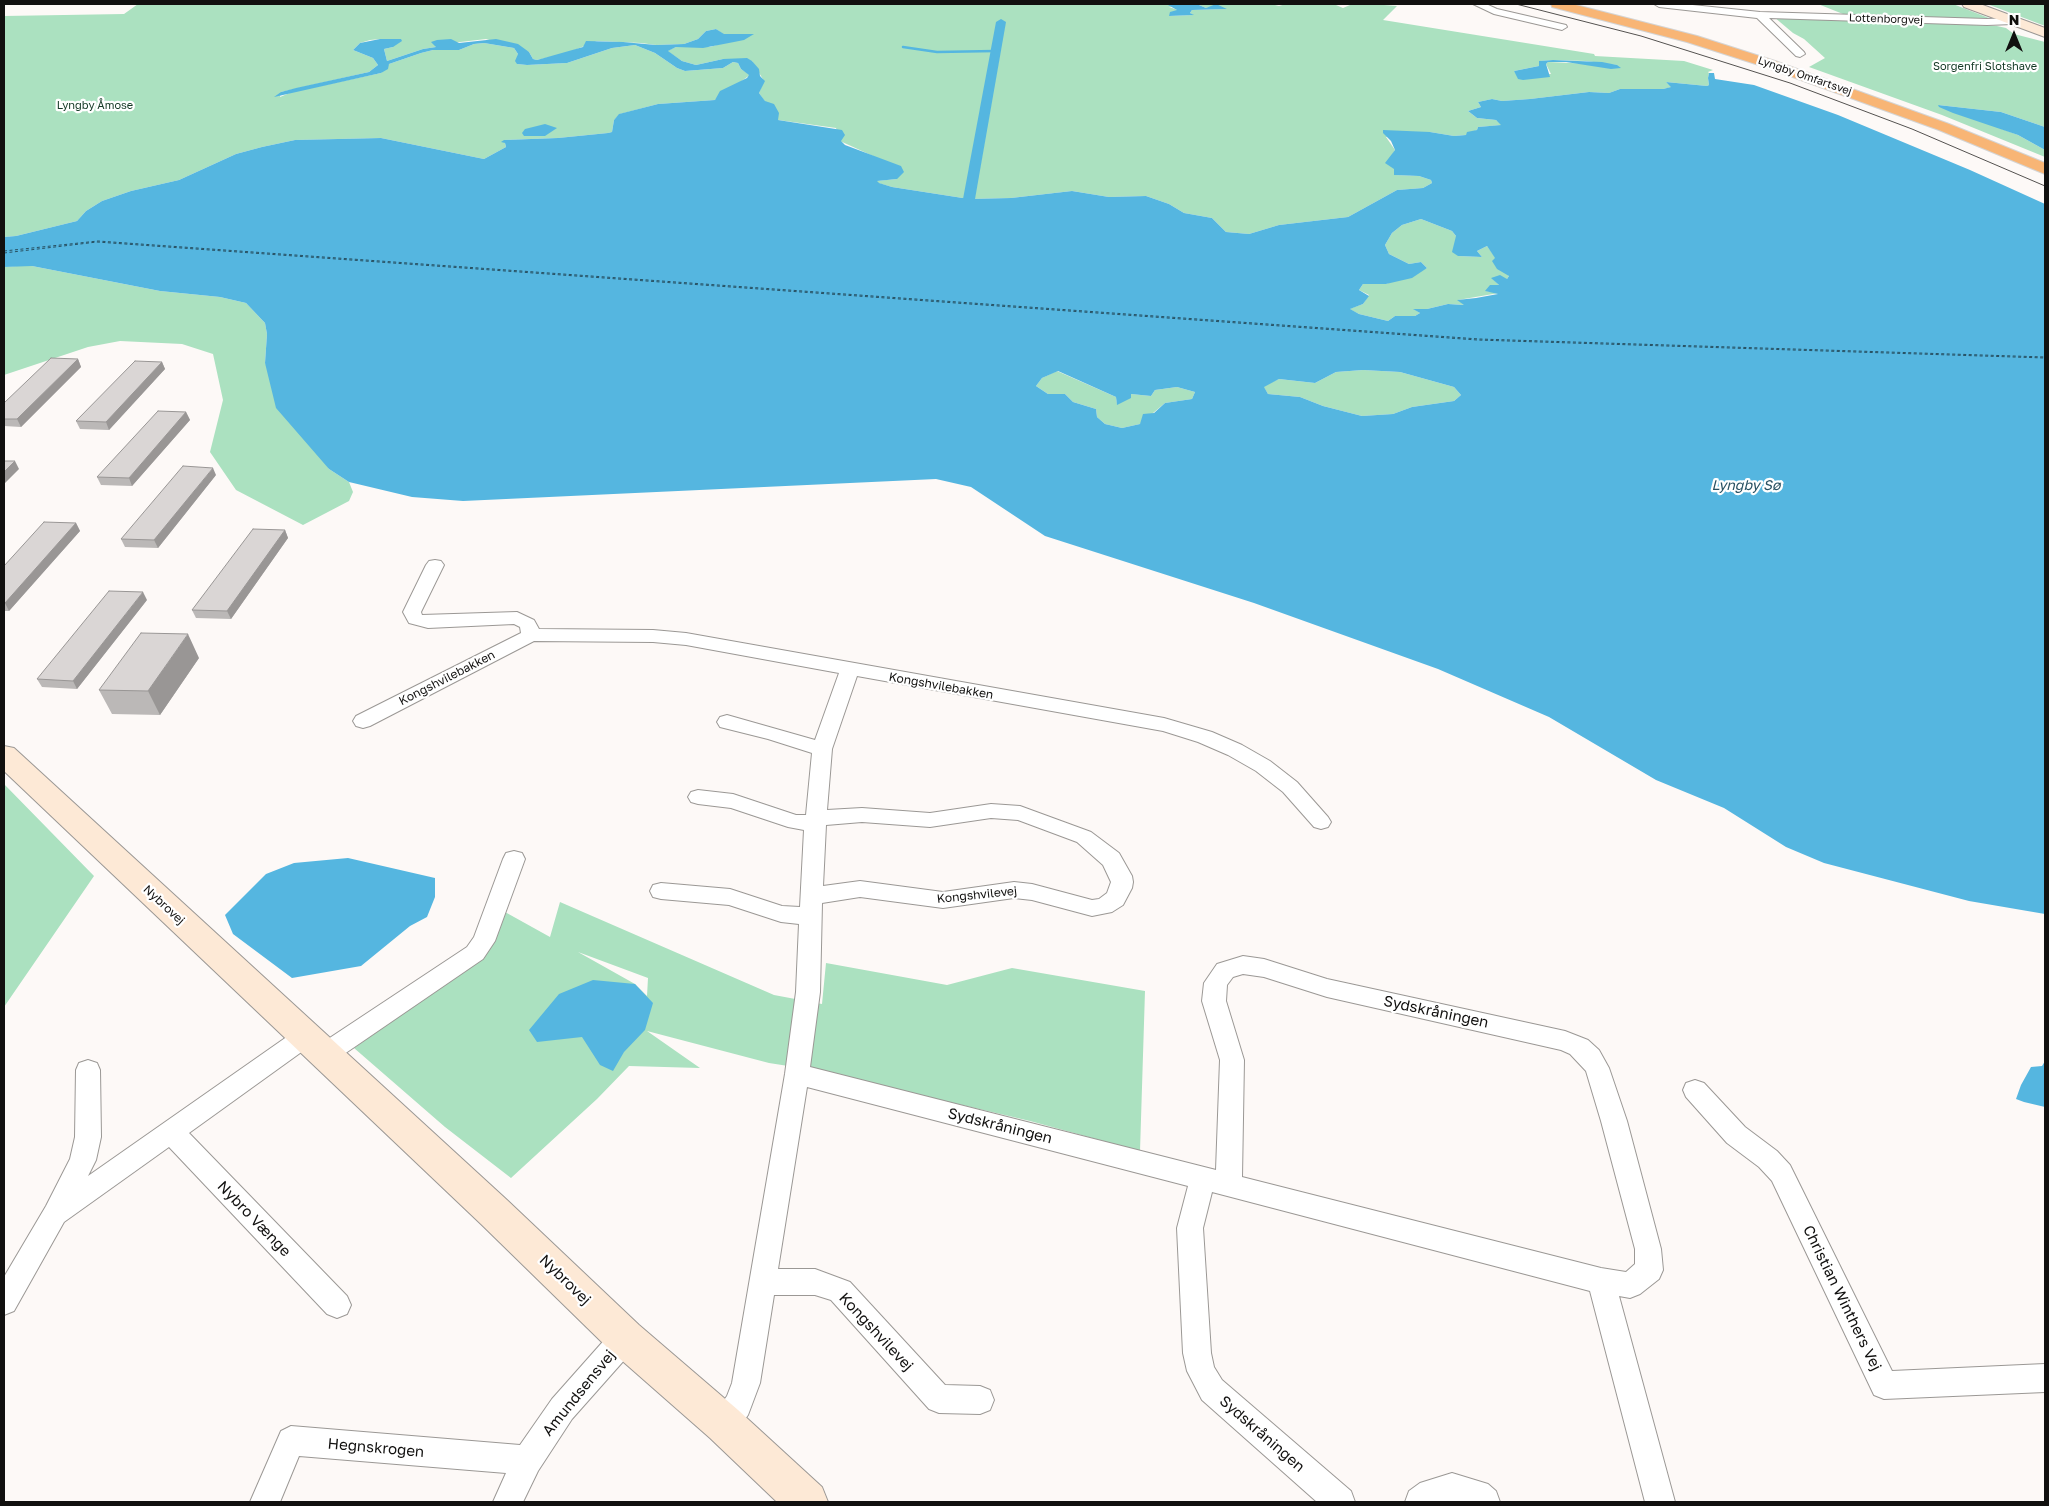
<!DOCTYPE html>
<meta charset="utf-8">
<style>
body{margin:0}
#map{position:relative;width:2049px;height:1506px;overflow:hidden;background:#fdf9f7;font-family:"Golos Text",sans-serif}
canvas{display:block}
.frame{position:absolute;inset:0;border:5px solid #11100f;pointer-events:none}
.north{position:absolute;left:1989px;top:10px;width:50px;height:50px;-webkit-text-stroke:4px #fff;paint-order:stroke;rotate:0deg;font-size:14px;font-weight:700;line-height:20px;text-align:center;color:#11100f}
.north::after{content:'';display:block;margin:auto;width:18px;height:22px;background:#11100f;clip-path:polygon(50% 0,100% 100%,50% 72%,0 100%)}
</style>
<div id="map">
<canvas width="2049" height="1506"></canvas>
<div class="frame"></div>
<div class="north">N</div>
</div>
<script>
const c = document.querySelector('canvas').getContext('2d');
c.lineJoin = 'round';
function fill(path, color) { c.fillStyle = color; c.fill(path, 'evenodd'); }
const shape = rows => new Path2D(rows.map(r => 'M' + r).join(''));
function strokePath(path, color, width, dash) { c.strokeStyle = color; c.lineWidth = width; c.lineCap = dash ? 'butt' : 'round'; c.setLineDash(dash || []); c.stroke(path); }
function label(font, color, halo, rows, align = 'center') {
  c.font = font + ' "Golos Text",sans-serif'; c.lineWidth = 4.5; c.setLineDash([]); c.textBaseline = 'middle'; c.strokeStyle = halo; c.fillStyle = color; for (const [text, x, y, turn = 0] of rows) {
    c.save(); c.translate(x, y); c.rotate((+turn || 0) * Math.PI / 180); c.textAlign = isNaN(turn) ? turn : align; if (halo) c.strokeText(text, 0, 0); c.fillText(text, 0, 0); c.restore();
  }
}
fill(shape([
 [138,4,1271,4,1279,6,1286,4,1319,4,1336,5,1343,8,1350,5,1347,4,1371,4,1397,6,1383,20,1594,54,1595,56,1684,61,1713,70,1708,72,1709,73,1708,78,1709,85,1707,86,1666,82,1672,87,1663,89,1620,89,1609,93,1589,92,1530,99,1502,101,1492,99,1478,102,1481,107,1468,111,1477,118,1496,120,1502,125,1478,127,1477,130,1466,135,1454,136,1430,132,1386,137,1395,150,1392,155,1395,175,1419,176,1431,180,1432,183,1423,188,1397,190,1348,217,1279,225,1249,234,1226,232,1212,218,1184,213,1169,204,1146,196,1109,197,1072,191,1011,198,969,199,892,187,878,183,876,181,897,179,873,156,840,141,836,128,778,120,759,93,764,81,752,61,723,59,696,65,682,61,667,51,676,47,710,47,753,34,723,34,716,29,706,31,698,39,684,44,656,45,641,43,597,41,567,53,537,60,533,59,529,52,486,39,435,45,436,47,423,49,387,61,384,49,393,47,380,39,370,40,360,43,353,50,373,58,378,65,369,72,281,92,280,97,292,92,381,73,389,64,421,53,433,50,459,50,474,44,484,43,514,48,518,54,517,64,527,65,567,63,612,48,635,45,655,53,677,68,685,71,723,68,733,62,738,63,741,69,750,75,715,100,658,104,620,114,614,120,612,132,608,133,558,138,504,140,506,147,484,159,381,138,295,140,262,147,236,154,179,180,131,191,102,201,86,211,77,221,16,236,4,237,4,16,124,14],
 [1190,4,1199,5,1206,8,1213,7,1226,9,1192,10,1190,13,1193,15,1169,16,1178,10,1169,7],
 [1553,60,1586,61,1617,65,1548,62,1546,64,1551,74,1517,75,1514,71,1539,66,1540,61],
 [1818,4,1953,4,1994,20,1843,14],
 [1987,4,2045,4,2045,26,2032,21],
 [1774,17,1997,26,2006,28,2014,34,2045,42,2045,127,2001,112,1938,105,2018,135,2045,150,2045,157,1942,115,1809,67,1825,58,1804,39,1793,33],
 [1421,219,1452,231,1456,236,1458,256,1482,257,1477,251,1487,246,1509,276,1507,279,1492,278,1499,285,1486,291,1499,293,1458,300,1465,305,1448,304,1427,309,1414,309,1420,313,1415,316,1395,316,1388,321,1359,314,1349,309,1363,304,1369,295,1359,290,1363,284,1386,284,1427,268,1421,262,1409,264,1389,254,1385,245,1392,233,1402,225],
 [17,266,32,266,160,291,220,297,246,303,265,323,267,334,265,363,329,469,349,482,353,492,349,501,303,525,236,490,210,452,223,400,213,354,182,344,120,341,88,347,4,375,4,267],
 [1363,370,1400,372,1454,387,1461,395,1454,401,1412,407,1393,414,1362,416,1323,406,1300,397,1268,394,1263,386,1279,379,1315,383,1336,372],
 [1057,371,1116,397,1117,404,1131,394,1151,396,1155,390,1177,387,1195,392,1192,399,1165,403,1140,424,1122,428,1105,424,1097,417,1096,409,1073,402,1065,394,1048,394,1036,386,1042,378],
 [4,784,94,876,4,1007],
 [560,902,774,995,822,1004,826,963,947,985,1012,968,1145,991,1140,1151,1030,1121,814,1070,769,1063,647,1031,700,1068,629,1066,597,1099,511,1178,445,1127,354,1048,477,962,505,912,550,937],
 [578,952,648,978,647,996,635,984]
]), '#abe1c0');
fill(shape([
 [1190,4,1199,5,1206,8,1216,4,1227,9,1192,10,1190,13,1194,15,1169,16,1170,12,1177,10,1168,5],
 [716,29,724,34,754,34,744,40,734,42,703,48,676,47,668,51,682,61,696,65,723,59,747,58,752,61,759,69,760,76,765,81,759,93,765,101,774,104,779,113,778,120,842,130,845,135,841,141,845,145,901,166,904,172,897,179,877,181,879,183,892,187,969,199,1011,198,1072,191,1109,197,1146,196,1169,204,1184,213,1212,218,1226,232,1249,234,1279,225,1348,217,1397,190,1423,188,1432,183,1431,180,1419,176,1394,175,1394,169,1385,163,1395,150,1391,141,1383,133,1383,130,1430,132,1454,136,1466,135,1467,132,1477,130,1478,127,1501,125,1496,120,1477,118,1468,111,1481,107,1478,102,1492,99,1502,101,1530,99,1589,92,1609,93,1620,89,1663,89,1671,87,1666,82,1707,86,1709,85,1708,78,1709,73,1714,73,1715,79,1754,85,1838,115,1970,170,2045,204,2045,914,1969,901,1824,863,1786,847,1724,808,1656,780,1549,717,1438,669,1254,603,1045,536,971,487,936,479,463,501,412,497,349,482,329,469,276,408,265,363,267,334,265,323,246,303,220,297,160,291,32,266,4,267,4,237,16,236,77,221,86,211,102,201,131,191,179,180,236,154,262,147,295,140,381,138,484,159,506,147,505,143,501,142,504,140,558,138,608,133,612,132,614,120,619,114,658,104,715,100,720,91,747,78,749,75,741,69,738,63,733,62,723,68,685,71,677,68,655,53,635,45,612,48,567,63,527,65,517,64,515,61,518,54,514,48,484,43,474,44,459,50,433,50,421,53,389,64,388,69,381,73,274,97,281,92,296,88,369,72,378,65,373,58,353,50,360,43,380,39,401,39,402,41,393,47,384,49,387,61,423,49,436,47,431,42,437,40,451,39,459,43,496,39,518,44,529,52,533,59,537,60,583,47,586,41,623,42,656,45,684,44,698,39,706,31],
 [1421,219,1452,231,1456,236,1452,252,1458,256,1482,257,1477,251,1487,246,1495,258,1492,261,1497,269,1509,276,1507,279,1500,275,1491,278,1499,285,1490,285,1485,291,1498,294,1476,298,1457,300,1464,305,1448,304,1427,309,1413,309,1420,313,1415,316,1395,316,1388,321,1359,314,1350,309,1363,304,1369,296,1359,290,1363,284,1386,284,1412,278,1427,268,1421,262,1409,264,1389,254,1385,245,1392,233,1402,225],
 [1363,370,1400,372,1454,387,1461,395,1454,401,1412,407,1393,414,1362,416,1323,406,1300,397,1268,394,1264,387,1279,379,1315,383,1336,372],
 [1058,371,1116,397,1117,405,1131,398,1131,394,1151,396,1155,390,1177,387,1195,392,1192,399,1165,403,1154,413,1143,414,1140,424,1122,428,1105,424,1097,417,1096,409,1073,402,1065,394,1048,394,1036,386,1042,378],
 [1553,60,1602,62,1617,65,1621,68,1611,69,1566,62,1548,62,1546,64,1550,77,1523,80,1518,79,1514,71,1539,66,1539,61],
 [1938,105,2001,112,2045,127,2045,150,2018,135,1953,113,1939,107],
 [545,124,557,128,545,136,524,136,522,133,525,129],
 [348,858,435,878,435,897,427,917,410,926,361,966,292,978,233,934,225,915,266,874,294,863],
 [593,980,635,984,653,1003,645,1030,624,1052,613,1071,600,1065,582,1037,537,1042,529,1030,559,994],
 [2045,1061,2045,1107,2024,1102,2016,1099,2021,1085,2031,1067,2042,1066]
]), '#55b6e0');
strokePath(shape([
 [903,47,937,52,995,51]
]), '#55b6e0', 2.5);
fill(shape([
 [1001,19,1006,22,975,199,969,202,963,199,996,22,1001,19]
]), '#55b6e0');
strokePath(shape([
 [4,251,98,241,1479,339,2045,357],
 [4,253,97,242,1477,340,2045,358]
]), '#285163', 1, [3, 2.5]);
const street = shape([
 [1473,4,1486,4,1497,9,1566,25,1567,27,1562,30,1494,14,1473,4],
 [1654,4,1683,4,1760,12,1987,19,2013,18,2018,21,2013,24,1987,25,1769,18,1804,52,1805,54,1800,57,1796,56,1757,18,1659,7,1654,4],
 [435,560,441,561,444,565,421,612,422,615,517,612,534,620,539,629,653,630,686,633,1164,718,1212,732,1242,745,1270,761,1297,782,1328,817,1331,822,1328,827,1321,829,1314,827,1283,792,1256,771,1228,755,1198,742,1163,731,857,676,832,749,827,810,862,808,930,813,991,804,1020,806,1091,832,1119,853,1132,876,1133,882,1132,888,1123,905,1112,912,1092,916,1032,900,1014,898,943,908,860,897,822,903,820,992,810,1067,1216,1170,1220,1060,1202,1001,1204,983,1217,964,1243,956,1264,959,1327,979,1565,1031,1588,1040,1599,1050,1609,1068,1627,1121,1661,1249,1663,1270,1659,1279,1640,1294,1630,1298,1619,1296,1675,1502,1645,1502,1590,1291,1212,1192,1203,1228,1211,1353,1214,1367,1222,1380,1351,1491,1355,1502,1317,1502,1202,1400,1187,1371,1183,1353,1177,1228,1188,1186,807,1087,778,1269,815,1269,850,1282,945,1385,980,1386,990,1390,994,1400,990,1410,980,1414,939,1413,929,1409,831,1300,815,1295,774,1295,760,1383,748,1415,734,1434,724,1439,714,1434,709,1424,714,1414,727,1396,732,1383,785,1074,796,992,799,924,781,922,729,905,661,899,653,897,650,891,653,885,661,883,730,889,782,906,800,907,804,830,788,827,731,808,698,804,691,802,688,797,691,792,698,790,733,794,796,815,806,815,812,753,768,739,720,727,717,722,720,717,727,715,815,740,839,673,686,645,653,642,534,641,370,726,363,728,356,726,353,721,356,716,521,633,520,627,514,624,428,628,409,623,403,612,426,565,429,561,435,560],
 [991,818,1018,820,1077,842,1103,865,1111,882,1107,893,1099,899,1092,900,1032,884,1014,882,943,892,860,881,823,886,826,825,862,822,930,827,991,818],
 [1243,974,1264,977,1327,997,1561,1050,1570,1054,1586,1071,1601,1121,1635,1249,1635,1264,1626,1272,1601,1268,1242,1177,1244,1060,1226,1001,1227,985,1233,977,1243,974],
 [514,851,522,853,525,859,495,941,483,959,334,1061,325,1064,316,1061,313,1054,316,1047,467,947,474,937,503,859,506,853,514,851],
 [306,1026,314,1029,318,1036,314,1043,189,1133,347,1296,351,1305,347,1314,337,1318,327,1314,169,1147,64,1222,14,1311,4,1315,4,1277,46,1206,70,1159,75,1137,76,1070,79,1063,88,1060,97,1063,100,1070,101,1137,96,1160,88,1176,298,1029,306,1026],
 [1695,1080,1704,1083,1745,1127,1777,1151,1790,1165,1892,1371,2045,1364,2045,1392,1884,1399,1874,1395,1772,1181,1759,1167,1727,1143,1686,1097,1683,1090,1686,1083,1695,1080],
 [625,1325,635,1328,639,1338,635,1348,572,1419,538,1471,523,1502,493,1502,506,1473,299,1456,280,1502,250,1502,281,1431,291,1426,520,1445,552,1399,615,1328,625,1325],
 [1452,1473,1488,1484,1496,1491,1500,1502,1405,1502,1409,1491,1420,1483,1452,1473]
]);
const secondary = shape([
 [1962,4,1980,4,2045,28,2045,37,1964,7,1962,4],
 [4,746,14,748,507,1200,639,1325,738,1410,822,1487,828,1502,777,1502,710,1438,611,1351,481,1224,4,771,4,746]
]);
const highway = shape([
 [1551,4,1572,4,1697,36,1775,61,1949,124,2045,163,2045,174,1939,130,1765,67,1687,42,1552,7,1551,4]
]);
strokePath(street, '#9b9895', 2);
strokePath(secondary, '#9b9895', 2);
strokePath(highway, '#d4d4d4', 2);
fill(street, '#fff');
fill(secondary, '#fde9d6');
fill(highway, '#f8b575');
strokePath(shape([
 [1516,4,1641,36,1790,83,1912,129,2045,186]
]), '#545250', 1);
fill(shape([
 [78,359,81,367,21,427,4,426,4,403],
 [162,362,165,369,109,430,80,429,76,421],
 [186,412,190,420,132,486,101,485,97,477],
 [216,475,158,548,125,547,121,539],
 [76,523,80,531,9,611,4,611,4,566],
 [285,530,288,538,231,619,196,618,192,610],
 [147,600,77,689,42,687,37,679],
 [199,658,160,715,112,714,99,690]
]), '#bbb8b7');
fill(shape([
 [78,359,81,367,21,427,17,419],
 [162,362,165,369,109,430,106,422],
 [186,412,190,420,132,486,129,478],
 [15,461,19,469,4,484,4,472],
 [213,468,216,475,158,548,154,540],
 [76,523,80,531,9,611,5,603],
 [285,530,288,538,231,619,227,611],
 [143,592,147,600,77,689,73,681],
 [188,634,199,658,160,715,148,691]
]), '#999695');
const building = shape([
 [51,358,78,359,17,419,4,419,4,403,51,358],
 [135,361,162,362,106,422,76,421,135,361],
 [158,411,186,412,129,478,97,477,158,411],
 [4,461,15,461,4,472,4,461],
 [183,466,213,468,154,540,121,539,183,466],
 [44,522,76,523,5,603,4,603,4,566,44,522],
 [253,529,285,530,227,611,192,610,253,529],
 [109,591,143,592,73,681,37,679,109,591],
 [141,633,188,634,148,691,99,690,141,633]
]);
fill(building, '#dad6d5');
strokePath(building, '#999695', 1);
label('11px', '#11100f', '#fff', [
 ["Lottenborgvej",1886,19,2],
 ["Lyngby Omfartsvej",1805,76,19]
]);
label('11px', '#143925', '#fff', [
 ["Sorgenfri Slotshave",1985,67],
 ["Lyngby Åmose",95,106]
]);
label('12px', '#11100f', '#fff', [
 ["Kongshvilebakken",447,678,-27],
 ["Kongshvilebakken",941,686,10],
 ["Kongshvilevej",977,895,-6],
 ["Nybrovej",164,905,43]
]);
label('italic 14px', '#285163', '#fff', [
 ["Lyngby Sø",1746,486]
]);
label('15px', '#11100f', '#fff', [
 ["Sydskråningen",1436,1012,12],
 ["Sydskråningen",1000,1126,14],
 ["Nybro Vænge",254,1219,46],
 ["Nybrovej",565,1280,44],
 ["Christian Winthers Vej",1842,1298,64],
 ["Kongshvilevej",876,1332,47],
 ["Amundsensvej",579,1393,-51],
 ["Sydskråningen",1262,1434,41],
 ["Hegnskrogen",376,1448,5]
]);
</script>
